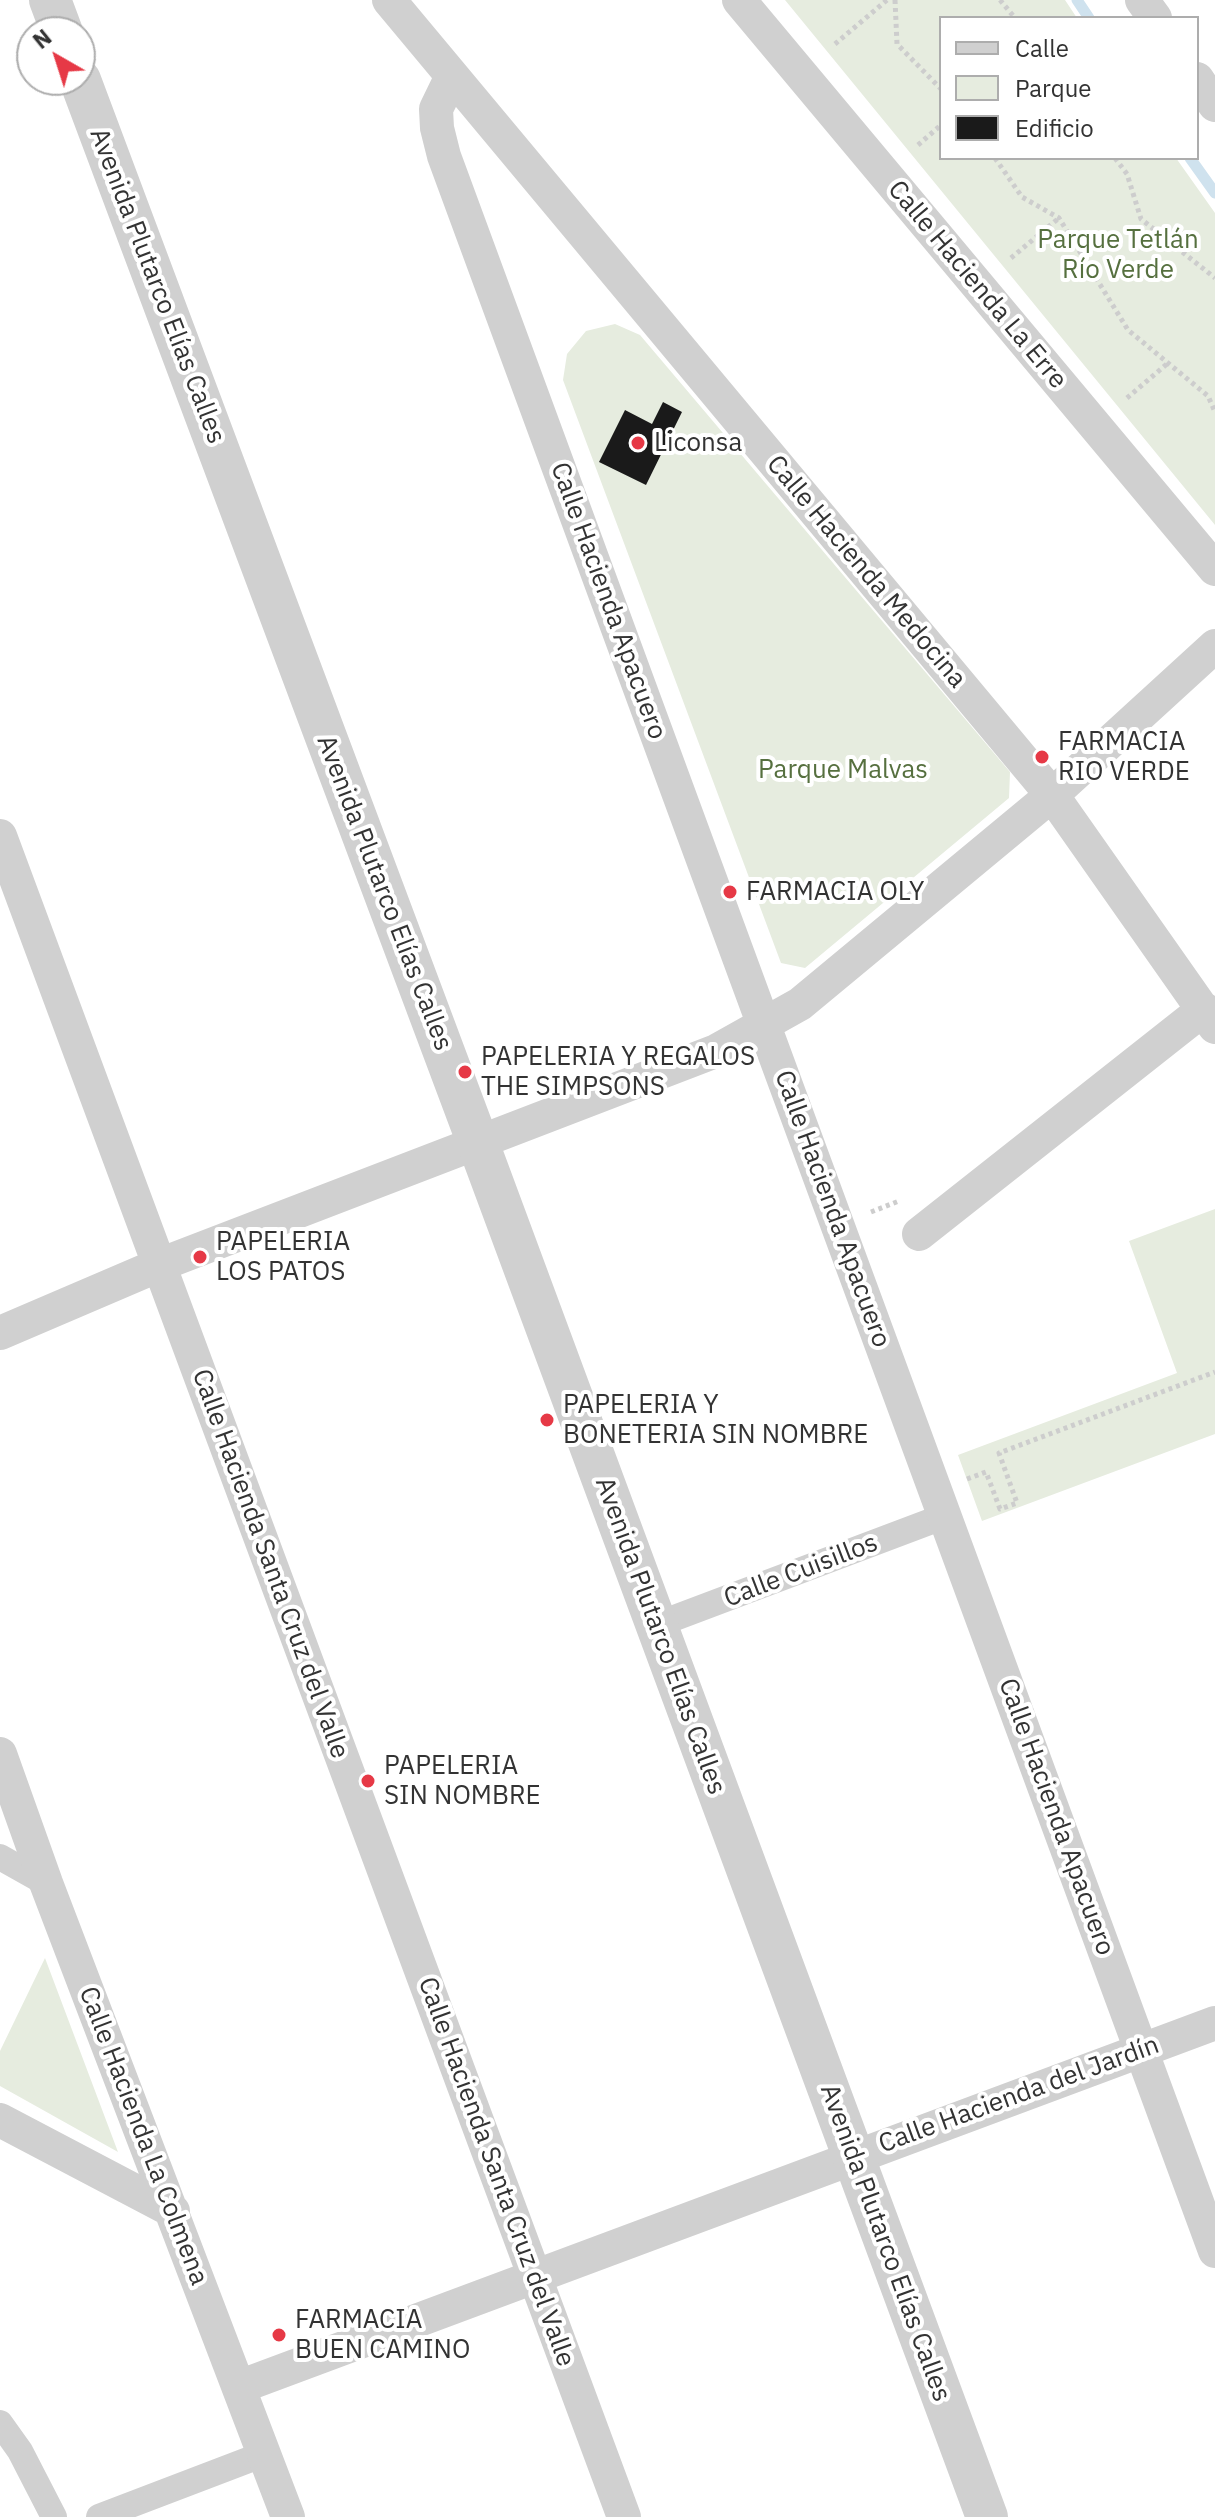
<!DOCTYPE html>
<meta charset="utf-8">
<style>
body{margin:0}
#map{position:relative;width:1215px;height:2517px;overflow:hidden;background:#fff;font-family:"IBM Plex Sans",sans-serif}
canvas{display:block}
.legend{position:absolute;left:939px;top:16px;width:260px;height:144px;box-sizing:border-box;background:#fff;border:2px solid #adadad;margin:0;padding:10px 14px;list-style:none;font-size:24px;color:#333}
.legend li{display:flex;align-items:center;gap:16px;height:40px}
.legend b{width:40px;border:2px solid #adadad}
.north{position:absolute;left:16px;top:16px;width:80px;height:80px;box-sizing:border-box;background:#fff;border:2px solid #adadad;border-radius:50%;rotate:321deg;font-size:22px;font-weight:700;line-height:32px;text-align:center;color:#333}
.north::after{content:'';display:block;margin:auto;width:28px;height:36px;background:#e63946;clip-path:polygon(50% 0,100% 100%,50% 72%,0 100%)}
</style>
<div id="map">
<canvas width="1215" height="2517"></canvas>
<ul class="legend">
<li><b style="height:10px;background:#d0d0d0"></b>Calle</li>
<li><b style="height:22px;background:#e6ecdf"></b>Parque</li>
<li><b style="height:22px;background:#1a1a1a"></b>Edificio</li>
</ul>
<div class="north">N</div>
</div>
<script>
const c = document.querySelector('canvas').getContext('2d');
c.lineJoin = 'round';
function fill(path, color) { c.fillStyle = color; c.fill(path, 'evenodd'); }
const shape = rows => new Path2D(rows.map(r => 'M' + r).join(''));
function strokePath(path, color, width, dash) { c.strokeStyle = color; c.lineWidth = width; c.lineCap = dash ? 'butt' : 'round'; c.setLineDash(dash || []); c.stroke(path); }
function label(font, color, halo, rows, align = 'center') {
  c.font = font + ' "IBM Plex Sans",sans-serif'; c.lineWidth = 8; c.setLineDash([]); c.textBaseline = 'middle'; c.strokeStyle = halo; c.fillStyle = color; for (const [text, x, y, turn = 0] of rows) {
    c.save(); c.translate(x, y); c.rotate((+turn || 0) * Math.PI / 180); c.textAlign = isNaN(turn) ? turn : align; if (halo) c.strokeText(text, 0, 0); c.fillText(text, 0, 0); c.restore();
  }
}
fill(shape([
 [785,0,1065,0,1077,18,941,18,941,158,1176,158,1215,213,1215,525],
 [615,324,640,335,1010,772,1009,798,805,968,781,963,563,380,567,354,586,331],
 [1215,1209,1215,1434,982,1521,958,1455,1177,1373,1129,1241],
 [45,1958,118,2152,0,2086,0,2051]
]), '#e6ecdf');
strokePath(shape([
 [1077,0,1089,18],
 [1190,158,1215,193]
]), '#cfe2ee', 11);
fill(shape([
 [663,402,682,412,646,485,599,462,625,410,652,424]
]), '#1a1a1a');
strokePath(shape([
 [895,0,897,44,941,89],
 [1000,0,1015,18],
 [835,44,887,0],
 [918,145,941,125],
 [995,158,1022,197,1059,218,1128,330,1208,396,1215,412],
 [1115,158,1127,174,1141,219,1215,278],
 [1011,258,1059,218],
 [1127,398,1168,363],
 [871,1212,899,1201],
 [967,1479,986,1472,1000,1509,1017,1503,999,1453,1215,1372]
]), '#cdcdcd', 5, [4, 4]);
strokePath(shape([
 [656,1625,945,1516],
 [0,1857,46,1883],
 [0,2423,20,2451,54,2517],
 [99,2517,264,2454]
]), '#d0d0d0', 26);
strokePath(shape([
 [389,0,1052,795,1215,1027],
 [739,0,1215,569],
 [1142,0,1155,18],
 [452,76,436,109,437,128,444,156,1215,2251],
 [1197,79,1215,105],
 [0,836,624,2517],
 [919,1234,1204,1009],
 [0,1333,159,1265,716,1051,800,1004,1052,795,1215,646],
 [0,1754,46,1883,288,2517],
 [0,2120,173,2211],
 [239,2387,1215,2023]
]), '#d0d0d0', 34);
strokePath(shape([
 [50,0,62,32],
 [80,80,478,1143,987,2517]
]), '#d0d0d0', 42);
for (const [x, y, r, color] of [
 [638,443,8,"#e63946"],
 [1042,757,8,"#e63946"],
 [730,892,8,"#e63946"],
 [465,1072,8,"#e63946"],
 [200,1257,8,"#e63946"],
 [547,1420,8,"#e63946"],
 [368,1781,8,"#e63946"],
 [279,2335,8,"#e63946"]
]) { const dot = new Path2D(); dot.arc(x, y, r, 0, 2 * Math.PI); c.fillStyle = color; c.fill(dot); strokePath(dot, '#fff', 3); }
label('26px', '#56703f', '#fff', [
 ["Parque Tetlán",1118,240],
 ["Río Verde",1118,270],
 ["Parque Malvas",843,770]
]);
label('26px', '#333', '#fff', [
 ["Calle Hacienda La Erre",977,285,50],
 ["Avenida Plutarco Elías Calles",157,286,69],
 ["Calle Hacienda Medocina",866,572,50],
 ["Calle Hacienda Apacuero",608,601,70],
 ["Avenida Plutarco Elías Calles",384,893,69],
 ["Calle Hacienda Apacuero",832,1209,70],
 ["Calle Hacienda Santa Cruz del Valle",270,1564,70],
 ["Calle Cuisillos",801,1571,-21],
 ["Avenida Plutarco Elías Calles",660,1636,70],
 ["Calle Hacienda Apacuero",1056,1817,70],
 ["Calle Hacienda del Jardín",1019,2095,-20],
 ["Calle Hacienda La Colmena",143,2136,69],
 ["Calle Hacienda Santa Cruz del Valle",496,2172,70],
 ["Avenida Plutarco Elías Calles",885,2243,70]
]);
label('26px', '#333', '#fff', [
 ["Liconsa",654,443],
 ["FARMACIA",1058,742],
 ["RIO VERDE",1058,772],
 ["FARMACIA OLY",746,892],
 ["PAPELERIA Y REGALOS",481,1057],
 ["THE SIMPSONS",481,1087],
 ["PAPELERIA",216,1242],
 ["LOS PATOS",216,1272],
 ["PAPELERIA Y",563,1405],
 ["BONETERIA SIN NOMBRE",563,1435],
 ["PAPELERIA",384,1766],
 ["SIN NOMBRE",384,1796],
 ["FARMACIA",295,2320],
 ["BUEN CAMINO",295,2350]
], 'left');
</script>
